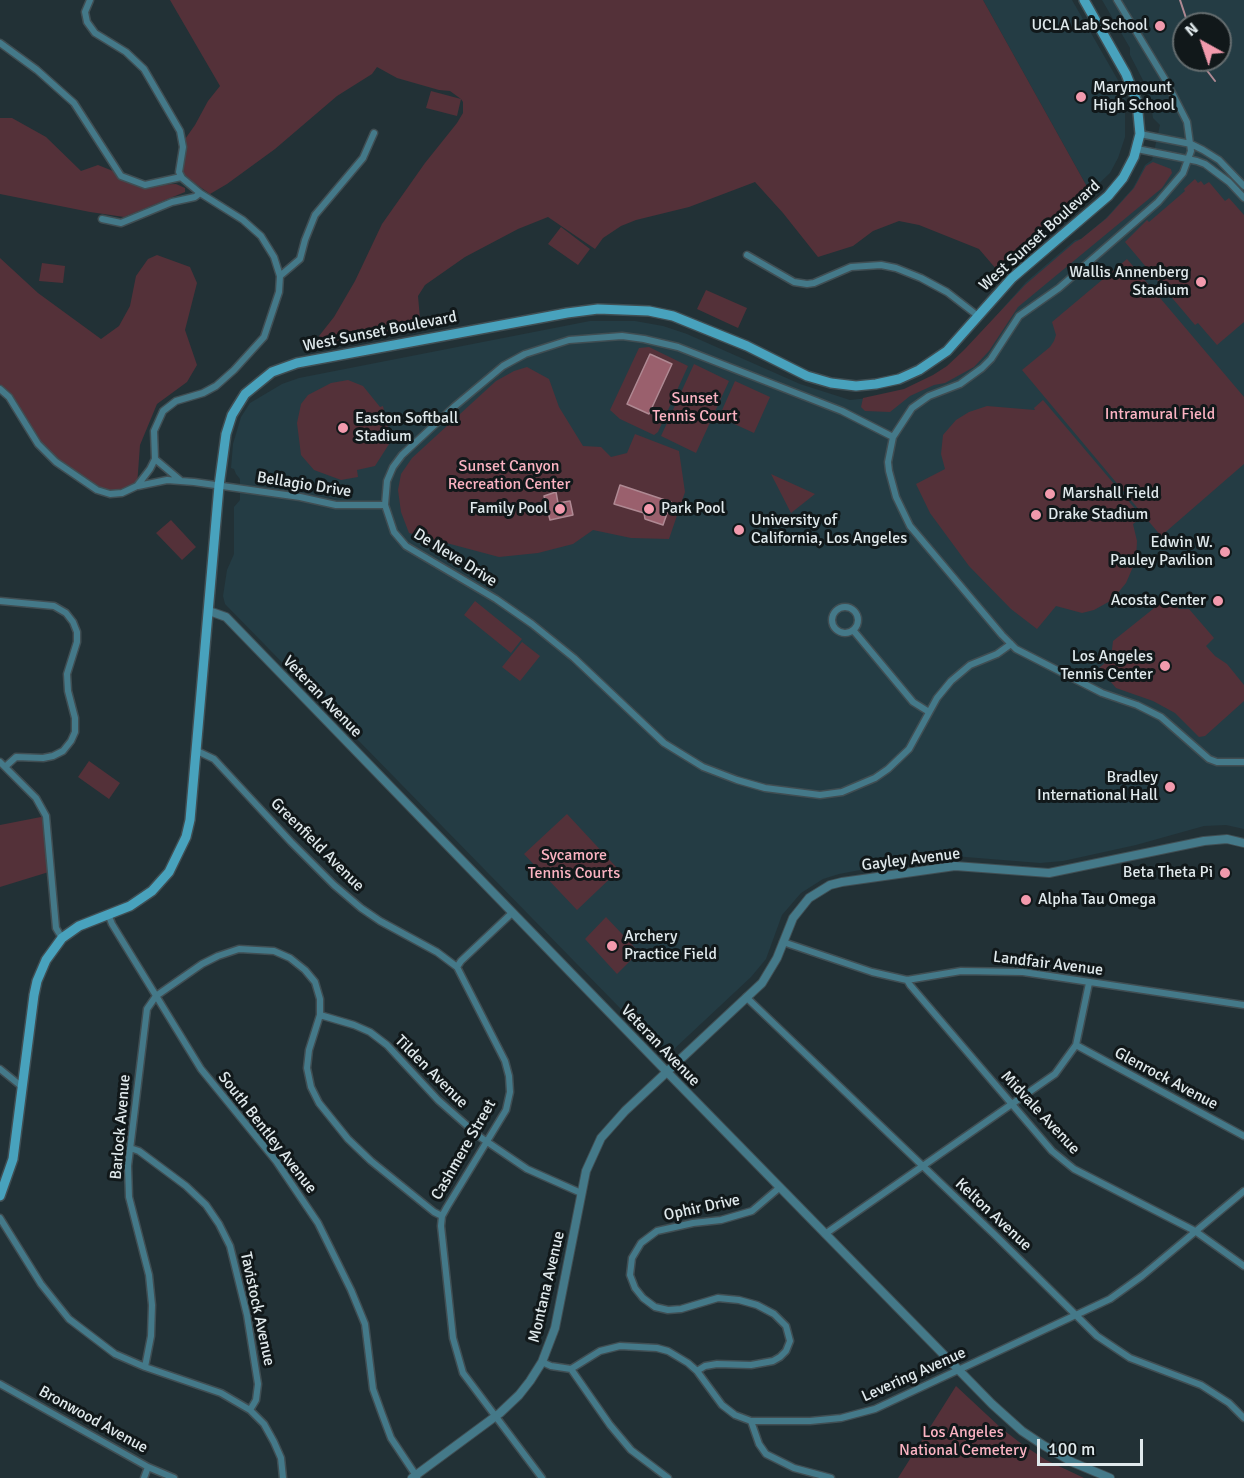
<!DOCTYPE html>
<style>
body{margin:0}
#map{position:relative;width:1244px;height:1478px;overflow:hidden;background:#223136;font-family:Signika,sans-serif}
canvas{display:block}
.north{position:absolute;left:1172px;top:12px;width:60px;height:60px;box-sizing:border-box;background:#11181a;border:2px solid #646c6e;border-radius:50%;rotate:320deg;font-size:16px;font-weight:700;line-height:24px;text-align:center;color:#e0e9ec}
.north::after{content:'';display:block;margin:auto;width:21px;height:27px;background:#f29aad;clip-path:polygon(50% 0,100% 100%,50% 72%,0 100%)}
.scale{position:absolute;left:1037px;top:1439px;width:106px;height:27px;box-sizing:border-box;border:3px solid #e0e9ec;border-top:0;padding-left:8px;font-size:18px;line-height:21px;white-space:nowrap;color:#e0e9ec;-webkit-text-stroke:4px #11181a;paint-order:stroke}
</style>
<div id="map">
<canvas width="1244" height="1478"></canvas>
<div class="north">N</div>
<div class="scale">100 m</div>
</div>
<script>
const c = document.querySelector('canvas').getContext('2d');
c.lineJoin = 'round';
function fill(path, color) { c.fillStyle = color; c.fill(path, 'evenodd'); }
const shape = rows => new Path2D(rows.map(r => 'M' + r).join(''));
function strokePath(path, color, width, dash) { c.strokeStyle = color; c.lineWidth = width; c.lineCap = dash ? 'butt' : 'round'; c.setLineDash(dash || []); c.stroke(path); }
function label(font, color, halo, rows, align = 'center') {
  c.font = font + ' Signika,sans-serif'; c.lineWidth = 6; c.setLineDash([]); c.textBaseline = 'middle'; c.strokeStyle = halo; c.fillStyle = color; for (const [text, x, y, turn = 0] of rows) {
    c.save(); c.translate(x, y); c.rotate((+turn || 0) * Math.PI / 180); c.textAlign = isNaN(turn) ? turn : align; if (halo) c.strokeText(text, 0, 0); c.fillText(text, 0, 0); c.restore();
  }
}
fill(shape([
 [983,0,1072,0,1119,82,1127,103,1125,106,1125,137,1118,158,1110,173,1090,192],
 [1102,0,1244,0,1244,829,1226,825,1204,826,1136,845,1063,861,1040,863,953,856,892,864,839,874,823,879,801,893,782,915,766,959,751,977,673,1050,666,1053,661,1050,225,604,223,596,227,570,234,554,234,507,240,500,240,479,236,474,234,469,231,468,233,444,241,417,250,403,282,384,299,378,590,321,635,321,663,326,687,334,800,384,850,400,887,396,921,383,948,366,965,351,1026,282,1075,240,1081,239,1106,218,1133,188,1145,165,1152,160,1160,125,1153,118,1149,92,1130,55,1130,48],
 [1184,24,1220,24,1220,60,1184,60]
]), '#243c44');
fill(shape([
 [170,0,983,0,1090,192,997,270,979,249,919,225,899,221,873,231,853,246,818,257,783,213,755,182,689,207,636,220,621,226,603,238,595,249,548,217,518,229,465,257,425,285,418,296,421,330,323,346,319,336,334,317,355,281,382,224,425,163,457,123,463,113,463,102,461,99,457,116,426,108,431,91,461,99,450,91,439,90,397,78,377,67,372,74,337,96,275,149,227,184,210,194,179,172,183,142,195,125,208,101,220,86],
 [0,118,12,118,46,137,81,171,98,165,148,185,176,184,185,188,185,192,124,217,90,212,0,194],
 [1153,162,1171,169,1172,173,1162,188,1018,307,989,351,974,367,945,383,934,385,910,396,890,412,865,411,861,407,863,398,904,389,933,375,947,366,964,350,1025,285,1075,242,1081,239,1107,218,1134,188,1146,166],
 [1195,179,1198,183,1201,181,1204,185,1209,182,1225,201,1229,198,1244,215,1244,322,1217,345,1198,323,1195,325,1125,242,1147,220,1149,222,1185,191,1184,189],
 [561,227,590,249,578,265,548,244],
 [157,255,190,267,197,283,185,330,197,365,187,382,157,404,140,445,137,486,122,493,105,493,43,450,0,389,0,258,38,293,101,339,119,326,130,306,136,276,148,259],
 [1127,259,1244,397,1244,464,1161,536,1022,370,1050,347,1054,341,1056,335,1052,322],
 [42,263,65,266,63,283,39,281],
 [706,290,747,308,738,328,697,309],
 [649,347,688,366,658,432,654,435,620,419,610,410,639,348],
 [694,364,729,381,696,453,661,436],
 [527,367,549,379,559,407,583,446,601,447,611,457,627,453,635,434,679,451,685,492,669,539,631,538,593,530,573,544,538,553,499,557,409,533,401,512,398,490,401,474,412,458,496,381,514,371],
 [348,380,363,386,380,407,383,406,391,441,375,466,357,470,358,477,341,480,314,470,301,455,297,423,301,404,308,395,331,383],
 [735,381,770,397,754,433,719,417],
 [1043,400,1142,517,1133,524,1137,541,1136,560,1126,583,1112,600,1094,610,1082,613,1056,606,1037,629,1011,609,969,566,930,513,916,484,945,469,941,454,943,435,956,420,969,412,987,406,1035,410,1034,408],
 [771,474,815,494,791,513],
 [171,520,196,547,182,560,156,533],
 [1168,597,1179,609,1189,609,1214,638,1206,646,1215,656,1227,664,1244,685,1244,701,1205,736,1199,737,1175,713,1153,701,1116,688,1099,668,1111,658,1113,641],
 [475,601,522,639,511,653,464,615],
 [522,642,540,656,520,681,502,667],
 [89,761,120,783,109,799,78,777],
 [567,814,619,870,577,910,524,854],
 [46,816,52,871,0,887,0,825],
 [606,917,639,952,617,974,585,939],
 [956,1386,1001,1428,1023,1445,1046,1460,1084,1478,898,1478]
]), '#543139');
const water = shape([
 [650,354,672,364,649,414,627,404,650,354],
 [620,485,671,502,663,525,645,519,644,513,614,504,620,485],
 [556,492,558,503,570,501,573,515,550,520,544,496,556,492]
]);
fill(water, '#9a606d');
strokePath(water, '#af8993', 1.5);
strokePath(shape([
 [1180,0,1188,24],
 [1199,60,1215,81]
]), '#af8993', 2);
const minor = shape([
 [1117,0,1166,81,1187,122,1191,151,1183,173,1158,202,1059,288,1019,316,991,359,982,368,960,384,929,396,912,408,893,437,888,462,889,471,896,497,910,526,1002,635,1016,649,1102,693,1137,705,1161,717,1209,759,1217,762,1244,762],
 [0,43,37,70,74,103,121,176,145,185,181,177],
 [1140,134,1191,144,1203,150,1219,160,1244,186],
 [1137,149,1197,161,1205,164,1229,182,1244,198],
 [102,219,121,223,172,202,195,197,200,193],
 [747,255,794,282,807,284,814,283,851,267,881,265,896,268,921,278,947,292,978,316],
 [280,276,300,259,305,240,315,215,363,158,374,133],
 [0,389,9,397,38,444,56,462,97,490,110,494,122,493,137,486,150,469,155,459,154,431,163,411,176,401,203,393,216,386,234,370,264,337,279,292,280,276,274,257,261,236,243,220,200,193,182,178,179,172,183,147,180,131,144,69,126,52,95,33,87,22,85,12,90,0],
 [893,437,842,411,678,347,644,339,622,336,569,340,525,354,503,366,455,406,402,455,393,467,387,481,385,505,394,532,406,546,496,599,532,624,574,658,664,743,703,767,737,780,765,788,820,795,842,792,875,778,888,769,909,749,937,698,951,681,970,665,997,654,1011,644],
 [155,459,180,480],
 [194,482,300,497,336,505,385,505],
 [138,486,167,480,194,482],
 [0,601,54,606,66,613,73,622,77,632,77,642,67,674,68,691,75,718,75,732,71,741,63,751,53,756,43,758,16,757,5,767],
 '832 620a13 13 0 1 1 26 0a13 13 0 1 1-26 0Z',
 [853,630,913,702,929,712],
 [197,751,214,759,291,842,334,885,361,908,380,921,437,952,457,967],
 [0,762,36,798,46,816,56,928,62,938],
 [512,913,461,961,457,967,505,1061,509,1076,510,1092,506,1110,447,1207,442,1216,441,1226,453,1338,463,1373,542,1478],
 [108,914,112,924,201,1069,276,1161,318,1223,351,1290,365,1324,373,1389,382,1414,391,1438,417,1477],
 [783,942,872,972,907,980,961,971,1023,972,1244,1005],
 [907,980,910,985,1052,1151,1074,1169,1195,1231,1244,1266],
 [746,997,996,1236,1097,1336,1130,1358,1201,1385,1229,1403,1244,1418],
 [320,1015,354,1025,370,1032,387,1045,438,1100,480,1137,527,1169,581,1193],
 [1076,1045,1244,1136],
 [0,1069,21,1086],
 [130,1148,139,1151,186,1186,206,1205,219,1224,230,1246,247,1315,258,1384,256,1400,250,1410],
 [0,1218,41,1284,69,1319,115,1354,145,1367,221,1393,250,1410,264,1424,274,1442,281,1458,283,1478],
 [825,1234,1055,1074,1076,1045,1089,983],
 [542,1362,551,1366,571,1369,600,1351,620,1346,657,1348,668,1351,688,1363,697,1371,722,1405,735,1415,751,1421,810,1421,841,1418,875,1409,1110,1299,1142,1276,1244,1191],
 [145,1367,151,1336,152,1305,149,1275,129,1197,128,1166,147,1009,156,996,202,964,218,956,239,949,274,951,290,958,305,970,315,982,320,999,320,1015,309,1050,307,1068,311,1087,319,1103,348,1139,371,1161,434,1212,442,1216],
 [571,1369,610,1425,631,1450,668,1478],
 [697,1371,705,1366,717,1364,751,1365,773,1361,780,1357,786,1351,790,1341,786,1326,774,1314,757,1305,739,1300,718,1298,681,1309,668,1310,655,1307,643,1298,635,1288,630,1275,632,1258,641,1243,657,1231,693,1223,721,1220,752,1211,779,1188],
 [0,1384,148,1467,174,1478],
 [751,1421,759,1444,766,1454,794,1468,831,1478],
 [144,1478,148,1467]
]);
const tertiary = shape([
 [209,611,226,617,667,1072,992,1404,1022,1431,1043,1445,1072,1462,1110,1478],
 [412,1478,500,1413,519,1395,530,1381,542,1362,555,1328,586,1171,601,1138,625,1111,762,983,777,958,793,918,809,898,830,885,842,882,955,866,1049,873,1204,841,1227,839,1244,843]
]);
const secondary = shape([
 [0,1196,13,1159,34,995,37,981,46,960,62,938,79,926,130,906,152,891,169,872,186,837,190,820,219,486,226,434,232,415,245,394,272,372,297,363,567,313,598,309,649,311,673,316,747,346,807,376,831,383,856,386,876,384,899,379,919,370,947,351,1012,278,1108,196,1123,178,1134,157,1140,134,1137,102,1126,74,1084,0]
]);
strokePath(minor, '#404e53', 9);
strokePath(tertiary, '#404e53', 10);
strokePath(secondary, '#404e53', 12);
strokePath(minor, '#447989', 6);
strokePath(tertiary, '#447989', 8);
strokePath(secondary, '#48a2bd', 9);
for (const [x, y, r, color] of [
 [1160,26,6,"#f29aad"],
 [1081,97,6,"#f29aad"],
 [1201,282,6,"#f29aad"],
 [343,428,6,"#f29aad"],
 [1050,494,6,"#f29aad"],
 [560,509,6,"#f29aad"],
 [649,509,6,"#f29aad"],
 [1036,515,6,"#f29aad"],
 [739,530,6,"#f29aad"],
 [1225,552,6,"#f29aad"],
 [1218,601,6,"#f29aad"],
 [1165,666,6,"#f29aad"],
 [1170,787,6,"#f29aad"],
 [1225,873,6,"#f29aad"],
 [1026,900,6,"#f29aad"],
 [612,946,6,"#f29aad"]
]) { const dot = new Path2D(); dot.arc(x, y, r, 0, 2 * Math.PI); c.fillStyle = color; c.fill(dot); strokePath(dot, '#11181a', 2); }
label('16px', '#e0e9ec', '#11181a', [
 ["UCLA Lab School",1148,26],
 ["Marymount",1093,88,"left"],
 ["High School",1093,106,"left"],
 ["Wallis Annenberg",1189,273],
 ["Stadium",1189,291],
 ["Easton Softball",355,419,"left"],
 ["Stadium",355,437,"left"],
 ["Marshall Field",1062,494,"left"],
 ["Family Pool",548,509],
 ["Park Pool",661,509,"left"],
 ["Drake Stadium",1048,515,"left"],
 ["University of",751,521,"left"],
 ["California, Los Angeles",751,539,"left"],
 ["Edwin W.",1213,543],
 ["Pauley Pavilion",1213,561],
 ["Acosta Center",1206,601],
 ["Los Angeles",1153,657],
 ["Tennis Center",1153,675],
 ["Bradley",1158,778],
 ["International Hall",1158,796],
 ["Beta Theta Pi",1213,873],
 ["Alpha Tau Omega",1038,900,"left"],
 ["Archery",624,937,"left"],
 ["Practice Field",624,955,"left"]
], 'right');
label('16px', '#e0e9ec', '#11181a', [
 ["West Sunset Boulevard",1040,236,-42],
 ["West Sunset Boulevard",380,332,-11],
 ["Bellagio Drive",304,485,9],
 ["De Neve Drive",455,558,32],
 ["Veteran Avenue",322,697,46],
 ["Greenfield Avenue",317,845,45],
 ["Gayley Avenue",911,860,-7],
 ["Landfair Avenue",1048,964,7],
 ["Veteran Avenue",660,1046,46],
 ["Tilden Avenue",431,1072,45],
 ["Glenrock Avenue",1166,1079,28],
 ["Midvale Avenue",1040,1113,47],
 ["Barlock Avenue",121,1127,-85],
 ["South Bentley Avenue",267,1133,52],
 ["Cashmere Street",464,1150,-60],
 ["Ophir Drive",702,1208,-12],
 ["Kelton Avenue",993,1215,43],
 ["Montana Avenue",547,1287,-77],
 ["Tavistock Avenue",257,1309,78],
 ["Levering Avenue",914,1375,-24],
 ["Bronwood Avenue",93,1420,29]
]);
label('16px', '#fbb3c2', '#11181a', [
 ["Sunset",695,399],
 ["Tennis Court",695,417],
 ["Intramural Field",1160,415],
 ["Sunset Canyon",509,467],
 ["Recreation Center",509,485],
 ["Sycamore",574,856],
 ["Tennis Courts",574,874],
 ["Los Angeles",963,1433],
 ["National Cemetery",963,1451]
]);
</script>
